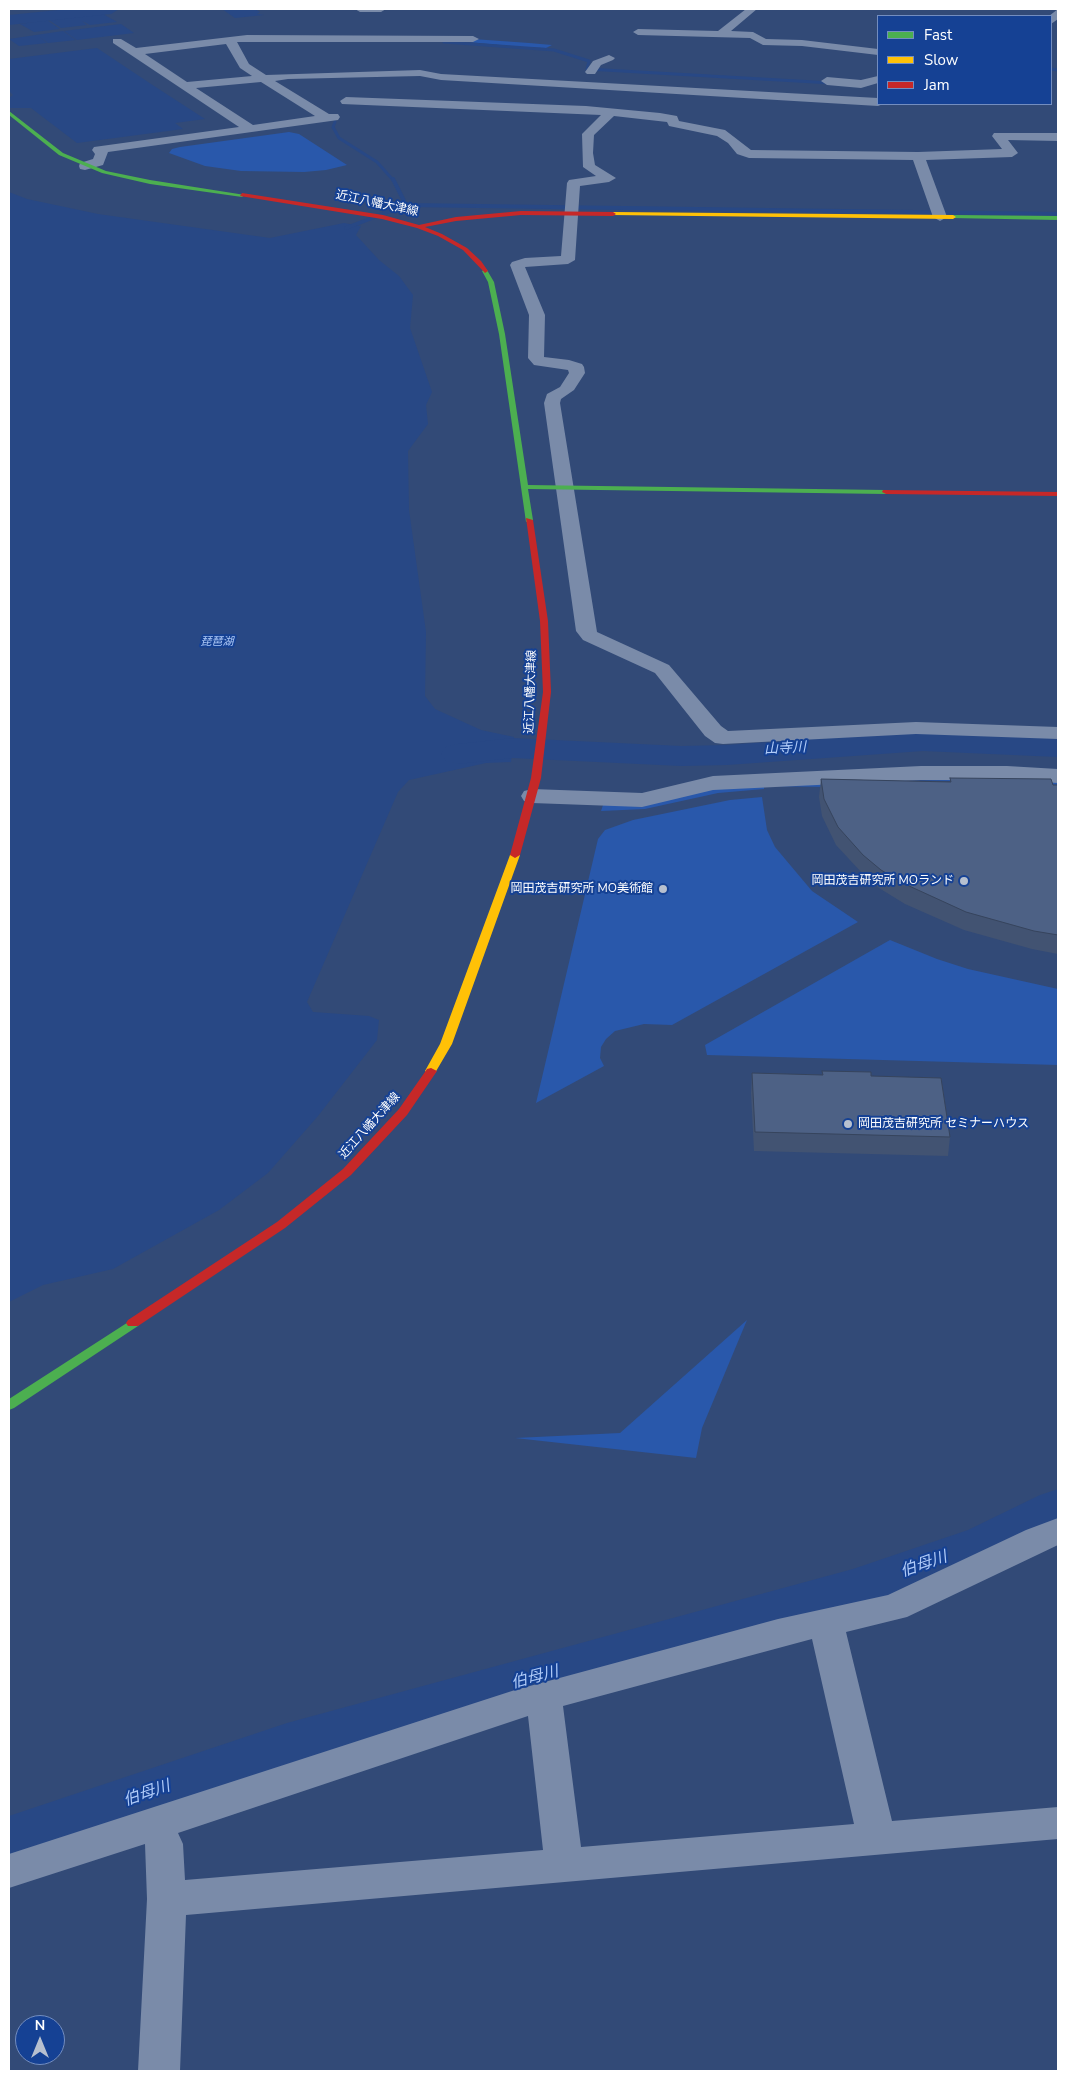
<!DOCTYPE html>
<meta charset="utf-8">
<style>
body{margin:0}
#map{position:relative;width:1067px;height:2080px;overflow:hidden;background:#324a77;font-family:"Nunito Sans",sans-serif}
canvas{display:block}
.frame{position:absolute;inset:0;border:10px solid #fff;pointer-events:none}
.legend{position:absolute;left:877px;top:15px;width:175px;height:90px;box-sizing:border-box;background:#154194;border:1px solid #738dbf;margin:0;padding:6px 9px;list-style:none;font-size:15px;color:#fff}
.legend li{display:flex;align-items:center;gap:10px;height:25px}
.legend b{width:25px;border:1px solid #738dbf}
.north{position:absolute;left:15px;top:2015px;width:50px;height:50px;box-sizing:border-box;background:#154194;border:1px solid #738dbf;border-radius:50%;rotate:0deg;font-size:14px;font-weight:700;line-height:20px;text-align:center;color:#fff}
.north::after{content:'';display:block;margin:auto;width:18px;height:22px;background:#b7c0cf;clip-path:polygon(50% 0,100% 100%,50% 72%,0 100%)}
</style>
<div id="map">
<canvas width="1067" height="2080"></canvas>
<div class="frame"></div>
<ul class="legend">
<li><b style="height:6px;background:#4caf50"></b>Fast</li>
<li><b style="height:6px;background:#ffc107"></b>Slow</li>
<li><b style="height:6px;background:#c62828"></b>Jam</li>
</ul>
<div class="north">N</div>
</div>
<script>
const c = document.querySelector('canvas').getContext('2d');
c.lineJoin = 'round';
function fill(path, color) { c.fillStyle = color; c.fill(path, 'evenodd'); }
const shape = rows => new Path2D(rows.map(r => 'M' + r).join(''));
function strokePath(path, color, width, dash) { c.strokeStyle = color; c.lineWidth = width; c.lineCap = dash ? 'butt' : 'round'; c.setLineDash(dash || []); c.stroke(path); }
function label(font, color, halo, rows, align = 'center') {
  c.font = font + ' "Nunito Sans","Noto Sans JP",sans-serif'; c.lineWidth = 4; c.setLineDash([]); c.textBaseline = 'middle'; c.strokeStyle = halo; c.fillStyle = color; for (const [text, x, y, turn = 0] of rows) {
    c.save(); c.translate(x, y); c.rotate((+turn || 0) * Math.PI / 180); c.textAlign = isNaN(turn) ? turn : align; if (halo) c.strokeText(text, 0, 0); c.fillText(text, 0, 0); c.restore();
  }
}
fill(shape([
 [473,39,529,43,552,45,546,48,521,47,468,42],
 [289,132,299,134,347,165,326,170,304,172,241,171,205,166,169,153,172,149,180,147],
 [895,779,1047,781,1058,782,1058,787,1049,783,907,780,891,788,764,786,764,789,718,793,645,809,601,811,603,805,645,805,718,787],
 [762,797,767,830,775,847,812,891,858,922,672,1025,644,1024,615,1031,606,1039,601,1047,600,1058,604,1066,536,1103,598,839,605,830,633,820,730,800],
 [890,940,937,959,968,969,1058,989,1058,1065,707,1055,705,1045],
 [747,1320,702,1428,696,1458,515,1438,620,1433]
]), '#2958ab');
fill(shape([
 [222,9,255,9,260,12,257,14,264,15,235,18],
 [103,14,117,22,90,25,82,21,87,25,61,28,49,20],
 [47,20,60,29,34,32,20,24],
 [121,24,134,33,77,40,64,31],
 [63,31,76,40,48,43,40,37,47,43,19,46,9,39],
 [97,48,151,84,205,119,175,123,183,129,77,143,31,108,9,108,9,98,13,95,9,91,9,59],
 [9,192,27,199,98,214,270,238,344,223,361,226,356,235,379,260,399,276,413,295,410,328,432,392,426,405,428,424,408,451,409,510,426,632,425,696,435,709,481,730,514,737,511,762,486,763,409,780,398,792,307,1002,313,1012,369,1016,379,1020,377,1040,318,1116,268,1173,219,1210,113,1269,43,1285,9,1302]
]), '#284885');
strokePath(shape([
 [444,42,554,50,589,61,587,69,832,83],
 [1051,69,1058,70],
 [335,122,333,127,339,138,377,162,393,180]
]), '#284885', 3);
strokePath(shape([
 [393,179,406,205],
 [346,228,406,205,1058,214]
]), '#284885', 4);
fill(shape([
 [68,9,119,9,111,14,9,25,9,15,68,9],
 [923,731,1058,737,1058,757,923,751,727,765,681,766,513,758,458,764,446,761,441,754,446,747,458,744,513,738,681,746,727,745,923,731],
 [1058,1489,1058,1530,1004,1558,857,1608,289,1769,9,1866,9,1816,287,1723,853,1569,968,1530,1040,1495,1058,1489]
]), '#284885');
fill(shape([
 [355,9,386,9,381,12,360,12,355,9],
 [746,9,757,9,731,31,753,32,766,39,802,40,878,49,878,55,802,46,763,45,750,38,638,35,633,32,638,29,718,31,746,9],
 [1058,9,1058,19,1051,24,1049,16,1058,9],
 [247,35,473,36,479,39,473,42,237,42,249,64,266,75,420,70,441,74,878,98,878,104,883,104,878,106,441,80,420,76,288,79,275,81,329,114,338,114,340,117,338,120,108,152,103,165,85,170,80,169,79,166,80,163,93,159,95,154,92,150,94,147,239,127,113,43,113,39,121,39,136,48,247,35],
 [226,44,240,68,252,76,187,82,145,54,226,44],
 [261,82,315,116,253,125,196,88,261,82],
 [609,55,615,58,613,60,601,65,595,74,587,74,585,72,593,61,609,55],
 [878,76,878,83,861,88,827,85,821,81,827,77,861,80,878,76],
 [346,97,586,106,660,113,677,116,679,121,725,130,751,150,918,152,1002,149,992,136,994,133,1058,133,1058,141,1008,140,1018,153,1012,157,926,160,947,217,940,221,933,217,913,160,749,158,737,154,728,143,717,136,669,126,667,122,614,116,594,135,593,153,595,165,616,178,609,182,580,186,575,260,568,264,525,267,545,315,544,357,569,360,582,364,584,367,585,373,574,390,561,399,560,403,597,632,669,665,721,726,728,731,916,722,1058,727,1058,739,916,734,723,744,715,743,705,736,655,673,583,640,576,631,544,403,547,394,560,387,569,373,568,370,534,365,528,358,529,315,510,265,512,262,525,258,561,256,567,183,569,180,596,176,583,167,582,134,601,115,342,104,340,101,346,97],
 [921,766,1007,766,1058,769,1058,783,1007,780,921,780,713,790,642,807,532,803,524,801,521,796,524,791,532,789,642,793,713,776,921,766],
 [1058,1518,1058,1545,907,1617,846,1632,892,1821,1058,1807,1058,1839,186,1915,180,2071,138,2071,147,1899,145,1844,9,1888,9,1854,515,1690,778,1619,888,1595,1026,1530,1058,1518],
 [812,1639,854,1824,581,1847,563,1706,812,1639],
 [528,1716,543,1850,185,1880,183,1844,178,1833,528,1716]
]), '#7a8ba9');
fill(shape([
 [9,111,63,153,106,171,150,180,245,195,242,197,150,184,102,173,59,155,9,115,9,111],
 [953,215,1058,216,1058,220,951,218,950,217,953,215],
 [485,269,487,270,494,282,505,334,528,485,886,490,890,492,886,494,528,489,533,520,526,522,499,334,488,282,482,271,485,269],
 [133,1319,138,1320,140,1323,138,1326,14,1408,9,1410,9,1399,133,1319]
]), '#4caf50');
fill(shape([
 [613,212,953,215,956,217,953,219,611,215,611,213,613,212],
 [515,852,520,855,452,1044,435,1073,427,1073,425,1071,440,1044,510,855,515,852]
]), '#ffc107');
fill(shape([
 [242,193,383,215,419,225,456,217,521,211,613,212,616,214,613,216,521,215,456,221,425,227,442,234,467,248,481,261,488,271,485,273,463,250,438,236,417,228,382,219,240,196,242,193],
 [883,490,1058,492,1058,496,886,494,882,492,883,490],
 [526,518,533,520,548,621,551,692,541,778,520,855,515,858,510,855,531,778,543,692,540,621,526,518],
 [431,1068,437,1071,407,1115,351,1175,285,1228,138,1326,128,1326,126,1323,128,1320,277,1222,343,1169,399,1109,427,1069,431,1068]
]), '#c62828');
fill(shape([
 [950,778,1058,785,1058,954,1032,949,964,930,905,904,879,888,862,873,836,845,822,816,819,797,821,779,950,782],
 [822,1071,871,1076,950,1137,948,1156,754,1151,751,1093,752,1073,822,1075]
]), '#425372');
const building = shape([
 [950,778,1051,779,1053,785,1058,785,1058,935,1034,931,966,912,907,885,881,870,863,855,838,827,824,799,821,779,951,782,950,778],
 [822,1071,871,1072,871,1076,941,1078,950,1137,755,1132,752,1073,823,1075,822,1071]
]);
fill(building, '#4d6185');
strokePath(building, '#36445d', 1);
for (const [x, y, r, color] of [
 [964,881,5,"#b7c0cf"],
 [663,889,5,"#b7c0cf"],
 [848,1124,5,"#b7c0cf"]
]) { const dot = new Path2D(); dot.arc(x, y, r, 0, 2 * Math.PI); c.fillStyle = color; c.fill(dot); strokePath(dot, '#154194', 2); }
label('italic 11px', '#b0cbf8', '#154194', [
 ["琵琶湖",217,642]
]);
label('12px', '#fff', '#154194', [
 ["近江八幡大津線",377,204,12],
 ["近江八幡大津線",531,692,-88],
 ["近江八幡大津線",370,1126,-48]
]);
label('12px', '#fff', '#154194', [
 ["岡田茂吉研究所 MOランド",954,881],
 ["岡田茂吉研究所 MO美術館",653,889],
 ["岡田茂吉研究所 セミナーハウス",858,1124,"left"]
], 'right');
label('italic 14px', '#b0cbf8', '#154194', [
 ["山寺川",785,749,-3]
]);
label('italic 16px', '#b0cbf8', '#154194', [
 ["伯母川",924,1565,-19],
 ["伯母川",535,1678,-15],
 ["伯母川",147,1794,-19]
]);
</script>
